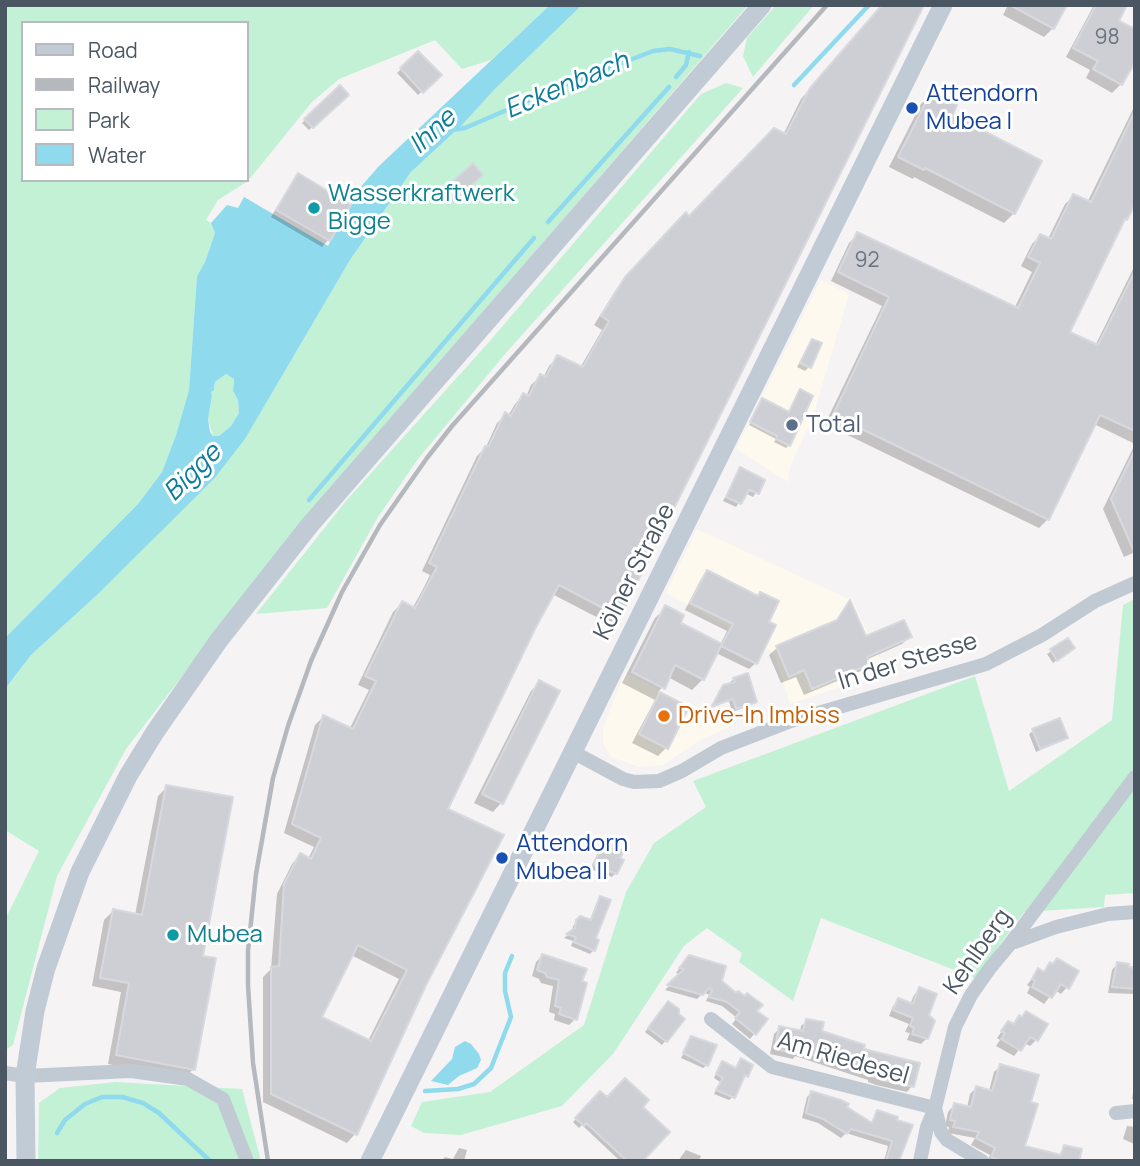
<!DOCTYPE html>
<meta charset="utf-8">
<style>
body{margin:0}
#map{position:relative;width:1140px;height:1166px;overflow:hidden;background:#f5f3f3;font-family:Manrope,sans-serif}
canvas{display:block}
.frame{position:absolute;inset:0;border:7px solid #4a5661;pointer-events:none}
.legend{position:absolute;left:21px;top:21px;width:228px;height:161px;box-sizing:border-box;background:#fff;border:2px solid #b7bbc0;margin:0;padding:9px 12px;list-style:none;font-size:21px;color:#4a5661}
.legend li{display:flex;align-items:center;gap:14px;height:35px}
.legend b{width:35px;border:2px solid #b7bbc0}
</style>
<div id="map">
<canvas width="1140" height="1166"></canvas>
<div class="frame"></div>
<ul class="legend">
<li><b style="height:9px;background:#c1cbd6"></b>Road</li>
<li><b style="height:9px;background:#b5b8bd"></b>Railway</li>
<li><b style="height:19px;background:#c3f1d5"></b>Park</li>
<li><b style="height:19px;background:#90daee"></b>Water</li>
</ul>
</div>
<script>
const c = document.querySelector('canvas').getContext('2d');
c.lineJoin = 'round';
function fill(path, color) { c.fillStyle = color; c.fill(path, 'evenodd'); }
const shape = rows => new Path2D(rows.map(r => 'M' + r).join(''));
function strokePath(path, color, width, dash) { c.strokeStyle = color; c.lineWidth = width; c.lineCap = dash ? 'butt' : 'round'; c.setLineDash(dash || []); c.stroke(path); }
function label(font, color, halo, rows, align = 'center') {
  c.font = font + ' Manrope,sans-serif'; c.lineWidth = 6; c.setLineDash([]); c.textBaseline = 'middle'; c.strokeStyle = halo; c.fillStyle = color; for (const [text, x, y, turn = 0] of rows) {
    c.save(); c.translate(x, y); c.rotate((+turn || 0) * Math.PI / 180); c.textAlign = isNaN(turn) ? turn : align; if (halo) c.strokeText(text, 0, 0); c.fillText(text, 0, 0); c.restore();
  }
}
fill(shape([
 [821,280,849,294,813,417,790,466,788,482,736,449],
 [697,529,853,601,886,672,790,704,774,653,666,593],
 [625,673,734,725,700,740,663,765,639,767,611,757,603,743,603,728]
]), '#fdf9ef');
fill(shape([
 [5,5,550,5,491,60,462,69,435,40,339,79,312,102,248,181,218,200,206,220,211,223,215,233,205,262,197,276,189,390,176,435,162,472,138,504,5,638],
 [23,23,247,23,247,180,23,180],
 [582,5,748,5,290,536,126,749,57,876,13,1045,5,1050,5,920,39,851,5,830,5,689,31,655,97,595,214,479,245,439,350,260,411,172,462,125,494,90],
 [776,5,814,5,753,77,743,56,747,38],
 [726,83,743,88,505,354,418,459,378,517,327,608,256,614,346,501,489,342,701,94],
 [226,374,234,378,233,391,238,400,239,413,231,426,219,436,213,436,208,419,212,396,211,392,215,387,215,382],
 [1135,599,1135,893,1105,895,1104,907,1024,912,975,978,821,918,793,1001,739,962,742,953,707,928,684,946,613,1054,562,1106,461,1135,424,1133,411,1126,422,1102,490,1092,584,1025,626,892,654,843,706,807,693,781,975,676,1009,791,1112,720,1123,605],
 [115,1082,242,1089,261,1161,38,1161,39,1103,60,1088]
]), '#c3f1d5');
fill(shape([
 [550,5,582,5,494,90,462,125,411,172,350,260,245,439,214,479,97,595,31,655,5,689,5,638,138,504,162,472,176,435,189,390,197,276,205,262,215,233,211,223,227,205,238,208,244,197,328,246,358,190,379,166],
 [226,374,234,379,233,391,238,400,239,413,231,426,219,436,213,436,210,432,208,419,212,396,211,392,214,390,215,382],
 [465,1041,471,1044,479,1054,481,1060,477,1068,459,1076,448,1085,431,1081,452,1059,455,1047]
]), '#90daee');
fill(shape([
 [882,5,619,616,610,624,552,594,533,628,446,810,425,985,355,1134,347,1143,263,1102,263,977,271,969,277,894,292,864,300,855,308,859,314,847,284,833,315,725,323,717,349,730,369,690,358,685,393,612,402,603,412,609,423,589,430,575,422,571,477,456,486,447,497,423,506,415,508,416,515,404,523,395,526,397,531,385,540,377,543,378,549,366,558,357,580,368,602,330,594,325,617,288,677,223,689,218,783,135,801,99],
 [351,955,399,979,368,1041,319,1017],
 [1008,5,1065,5,1053,28,1044,37,1003,15],
 [1094,5,1125,5,1116,21,1121,84,1112,93,1086,78,1090,70,1066,57],
 [418,53,440,75,418,95,397,73],
 [340,87,347,95,309,130,302,123],
 [931,94,1014,213,1004,223,914,177,913,179,889,167,921,104],
 [1135,105,1135,198,1068,332,1095,346,1135,265,1135,444,1094,424,1048,519,1039,528,825,424,882,306,831,281,849,243,858,234,1014,309,1032,272,1021,266,1032,244,1040,236,1048,239,1065,204,1074,196,1087,203],
 [473,166,481,175,448,205,440,196],
 [298,176,349,206,328,240,322,247,271,217,292,182],
 [812,341,809,367,805,371,797,367],
 [762,400,789,445,786,448,774,442,776,439,749,425],
 [1135,444,1135,552,1124,557,1103,509],
 [740,470,763,481,753,497,745,493,736,507,723,501],
 [707,572,757,597,760,594,756,663,749,669,716,653,703,679,692,690,668,677,658,693,687,707,666,748,658,756,632,743,655,700,622,683,655,618,666,608,678,624,720,645,727,631,685,610,701,579],
 [850,604,865,639,910,637,902,644,866,660,868,664,861,671,804,695,796,677,781,683,769,655,777,648,835,623],
 [1068,641,1068,652,1053,663,1047,654],
 [734,679,755,701,752,705,732,712,729,701,711,708,719,691],
 [540,682,558,691,501,803,493,812,474,803,531,691],
 [1033,731,1066,737,1062,741,1036,752,1029,734],
 [167,787,201,958,193,1069,184,1079,108,1064,121,992,92,986,104,920,113,911,135,915,158,796],
 [604,844,616,873,612,877,590,869],
 [601,898,594,950,590,954,571,946,573,941,564,938,572,932,573,926,580,918,589,922,597,902],
 [542,956,580,983,575,1019,569,1025,554,1020,555,1014,549,1012,553,986,541,983,539,979,532,976,536,962],
 [1057,960,1067,987,1061,994,1055,990,1044,1004,1027,993,1030,987,1027,985,1039,970,1043,973],
 [684,962,720,982,766,1020,750,1039,732,1024,737,1018,722,1006,706,1001,709,995,704,992,697,999,665,990,681,974,676,973],
 [1117,964,1135,967,1135,994,1108,993,1112,970],
 [920,989,926,1016,927,1038,921,1044,907,1040,910,1033,905,1032,909,1024,889,1016,893,1006,899,1000,910,1005,914,995],
 [664,1007,683,1019,662,1045,645,1032],
 [1019,1017,1036,1040,1030,1046,1024,1043,1014,1056,996,1046,1000,1040,997,1038,1008,1023,1012,1025],
 [807,1021,821,1032,862,1050,912,1086,907,1092,876,1085,868,1082,868,1080,795,1056,793,1059,770,1054,774,1034,780,1028,800,1033,801,1026],
 [692,1038,707,1065,703,1068,681,1058],
 [741,1060,747,1076,742,1078,733,1097,729,1100,714,1094,720,1082,714,1078,719,1067,722,1063,735,1069],
 [1001,1066,1029,1104,1023,1147,1058,1156,1065,1147,1078,1161,987,1161,990,1155,971,1145,975,1138,948,1133,949,1127,945,1126,948,1112,954,1105,967,1108,970,1094,976,1088,989,1091,994,1072],
 [1135,1078,1135,1099,1132,1099],
 [812,1092,844,1107,870,1124,877,1112,896,1118,898,1161,884,1161,888,1146,846,1133,841,1138,818,1123,802,1118,807,1097],
 [600,1093,607,1100,640,1108,641,1161,620,1161,582,1125,579,1128,573,1122],
 [1127,1126,1135,1127,1134,1144,1123,1139],
 [459,1148,467,1150,464,1161,441,1161,445,1157,453,1159],
 [686,1150,701,1156,699,1161,678,1161]
]), '#0003');
strokePath(shape([
 [676,77,686,65,689,52],
 [794,85,869,5],
 [452,130,465,128,553,90,653,51,670,49,700,56],
 [548,222,669,87],
 [309,500,534,238],
 [425,1091,458,1089,474,1084,491,1068,511,1017,505,991,505,973,512,956],
 [57,1133,65,1120,85,1104,102,1097,122,1097,143,1103,159,1113,210,1161]
]), '#90daee', 4.5);
const building = shape([
 [882,5,924,5,620,617,559,585,535,629,448,809,504,835,426,985,357,1135,271,1094,271,967,279,966,284,884,300,853,311,859,321,838,292,824,323,715,353,729,376,681,365,676,402,601,415,608,431,578,437,567,429,563,485,446,489,446,505,412,511,416,523,393,529,396,540,374,546,377,557,355,583,367,609,321,601,316,625,277,686,212,689,216,774,128,786,134,810,88,882,5],
 [358,945,407,970,371,1041,322,1017,358,945],
 [1010,5,1067,5,1054,29,1010,5],
 [1096,5,1127,5,1119,21,1135,29,1135,62,1122,85,1093,69,1098,61,1073,48,1096,5],
 [418,51,442,75,423,93,400,68,418,51],
 [340,85,349,95,313,128,304,119,340,85],
 [931,92,957,105,953,115,1042,161,1015,214,925,168,924,170,898,157,931,92],
 [1135,111,1135,204,1127,220,1125,219,1070,332,1098,345,1135,271,1135,431,1100,415,1049,520,833,415,889,297,838,272,857,232,1018,308,1040,263,1028,257,1040,234,1051,239,1073,194,1091,202,1135,111],
 [473,163,483,175,453,202,442,191,473,163],
 [298,173,351,205,330,241,276,210,298,173],
 [812,339,822,343,811,368,800,363,812,339],
 [800,389,813,396,790,446,776,439,777,436,750,422,762,398,789,412,800,389],
 [1135,450,1135,554,1111,499,1135,450],
 [740,467,765,480,759,494,749,490,741,504,726,497,740,467],
 [707,570,758,596,760,592,779,601,769,622,776,625,757,664,721,646,733,624,690,603,707,570],
 [850,600,866,636,904,620,912,637,867,657,870,664,812,689,804,670,789,677,776,646,837,620,850,600],
 [665,605,684,615,681,623,722,644,704,680,675,665,665,689,632,672,665,605],
 [1068,638,1075,648,1057,661,1050,649,1068,638],
 [748,673,757,702,736,709,733,699,712,706,723,685,735,682,733,678,748,673],
 [539,680,560,691,503,804,482,794,539,680],
 [660,692,689,707,668,749,639,734,660,692],
 [1060,718,1068,738,1040,749,1032,729,1060,718],
 [166,785,233,797,203,956,216,958,195,1070,116,1055,129,983,100,978,113,909,142,915,166,785],
 [604,842,624,851,620,858,624,860,617,874,593,865,604,842],
 [600,896,611,900,596,938,599,940,595,951,574,942,576,937,566,934,575,928,576,920,580,916,591,920,600,896],
 [542,954,587,969,582,981,587,983,577,1020,559,1014,561,1008,555,1006,559,980,547,977,545,973,537,970,542,954],
 [689,955,726,966,722,981,736,993,738,991,745,996,747,993,763,1005,757,1011,768,1019,756,1035,735,1018,740,1012,727,1002,709,997,712,990,709,988,703,995,667,985,684,969,679,968,689,955],
 [1057,958,1079,971,1069,989,1061,984,1052,998,1032,987,1035,981,1032,979,1038,968,1044,972,1050,962,1053,964,1057,958],
 [1117,962,1129,964,1129,967,1135,968,1135,989,1112,987,1117,962],
 [919,987,937,994,929,1015,935,1021,928,1039,912,1034,914,1028,910,1026,913,1018,893,1010,898,998,913,1004,919,987],
 [668,1001,679,1009,679,1014,685,1019,667,1042,648,1028,668,1001],
 [1026,1011,1048,1024,1038,1041,1030,1037,1021,1051,1001,1039,1005,1033,1001,1031,1008,1021,1014,1024,1019,1015,1022,1017,1026,1011],
 [806,1019,824,1022,822,1031,865,1045,864,1049,920,1063,914,1087,882,1080,840,1063,800,1051,800,1054,775,1049,779,1026,803,1031,806,1019],
 [691,1036,717,1045,708,1066,683,1053,691,1036],
 [741,1058,753,1065,748,1077,745,1075,735,1098,716,1090,723,1078,716,1074,722,1061,736,1068,741,1058],
 [1000,1064,1039,1075,1031,1102,1038,1104,1025,1146,1061,1155,1064,1145,1082,1149,1079,1161,1002,1161,991,1157,995,1148,976,1138,979,1132,953,1127,955,1121,950,1120,954,1103,971,1107,976,1086,992,1091,1000,1064],
 [625,1078,649,1100,643,1107,670,1132,643,1161,627,1161,586,1123,584,1126,575,1118,600,1091,607,1097,625,1078],
 [811,1091,841,1100,849,1104,847,1107,872,1123,877,1110,898,1117,897,1120,913,1125,899,1161,886,1161,892,1141,851,1129,847,1134,823,1119,806,1113,811,1091]
]);
fill(building, '#cdcfd5');
strokePath(building, '#d7d9de', 2);
strokePath(shape([
 [571,751,623,779,634,782,659,781,682,771,721,748,791,721,986,664,1042,635,1095,601,1135,583],
 [1015,942,1056,927,1108,914,1135,912],
 [711,1019,772,1067,935,1108,927,1127,920,1161],
 [5,1073,25,1076,131,1071,188,1079,223,1099,247,1161],
 [1116,1113,1135,1111],
 [982,1161,947,1140,941,1132,935,1108,955,1027,971,995,990,968,1010,944,1135,777]
]), '#c1cad2', 14);
strokePath(shape([
 [26,1161,25,1076,35,1011,46,968,80,872,128,776,155,732,219,640,309,526,762,5],
 [370,1161,943,5]
]), '#c1cbd6', 19);
strokePath(shape([
 [268,1161,253,1063,248,985,248,951,256,874,273,778,288,726,311,661,342,592,380,525,427,458,452,426,827,5]
]), '#b5b8bd', 4.5);
for (const [x, y, r, color] of [
 [912,108,7,"#1a4fb4"],
 [314,208,7,"#0f9aa8"],
 [792,425,7,"#5c6f8a"],
 [664,716,7,"#e8710a"],
 [502,858,7,"#1a4fb4"],
 [173,935,7,"#0f9aa8"]
]) { const dot = new Path2D(); dot.arc(x, y, r, 0, 2 * Math.PI); c.fillStyle = color; c.fill(dot); strokePath(dot, '#fff', 2.5); }
label('21px', '#6b747e', null, [
 ["98",1107,38],
 ["92",867,261]
]);
label('24px', '#164399', '#fff', [
 ["Attendorn",926,94],
 ["Mubea I",926,122],
 ["Attendorn",516,844],
 ["Mubea II",516,872]
], 'left');
label('24px', '#0d838f', '#fff', [
 ["Wasserkraftwerk",328,194],
 ["Bigge",328,222],
 ["Mubea",187,935]
], 'left');
label('24px', '#4e5e75', '#fff', [
 ["Total",806,425]
], 'left');
label('24px', '#4a5661', '#fff', [
 ["Kölner Straße",635,572,-63],
 ["In der Stesse",908,662,-17],
 ["Kehlberg",978,952,-55],
 ["Am Riedesel",843,1059,16]
]);
label('24px', '#c56008', '#fff', [
 ["Drive-In Imbiss",678,716]
], 'left');
label('italic 26px', '#0c7c9b', '#fff', [
 ["Eckenbach",567,86,-23],
 ["Ihne",433,132,-43],
 ["Bigge",193,473,-45]
]);
</script>
